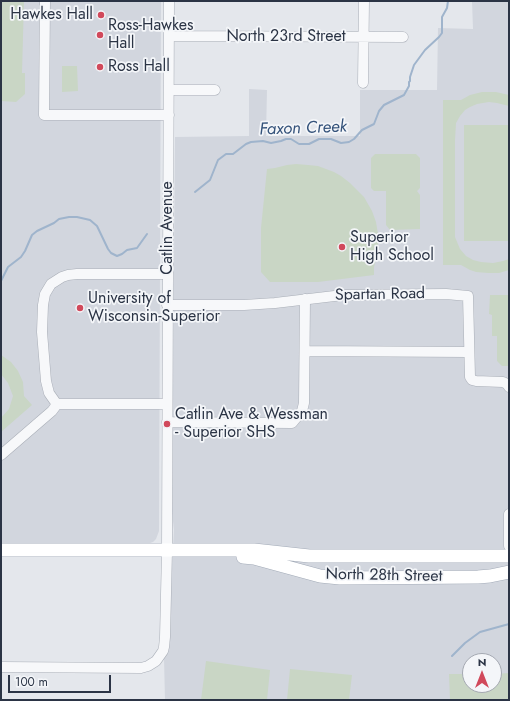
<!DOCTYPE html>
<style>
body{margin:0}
#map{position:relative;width:510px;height:701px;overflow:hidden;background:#e4e7ec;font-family:Jost,sans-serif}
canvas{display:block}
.frame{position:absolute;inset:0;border:2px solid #2b3445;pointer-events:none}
.north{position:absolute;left:462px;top:653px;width:40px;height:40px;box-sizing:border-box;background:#f4f6f9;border:1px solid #a4a8b1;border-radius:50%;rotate:0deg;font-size:11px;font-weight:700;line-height:16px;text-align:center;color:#2b3445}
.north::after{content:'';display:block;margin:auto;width:14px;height:18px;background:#d1495b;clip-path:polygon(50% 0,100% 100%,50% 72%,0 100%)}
.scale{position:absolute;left:8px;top:675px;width:103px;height:18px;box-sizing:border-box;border:2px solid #2b3445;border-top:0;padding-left:5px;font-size:12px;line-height:14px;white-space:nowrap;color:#2b3445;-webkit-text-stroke:3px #f4f6f9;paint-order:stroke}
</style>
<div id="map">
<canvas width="510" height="701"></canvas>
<div class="frame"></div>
<div class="north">N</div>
<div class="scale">100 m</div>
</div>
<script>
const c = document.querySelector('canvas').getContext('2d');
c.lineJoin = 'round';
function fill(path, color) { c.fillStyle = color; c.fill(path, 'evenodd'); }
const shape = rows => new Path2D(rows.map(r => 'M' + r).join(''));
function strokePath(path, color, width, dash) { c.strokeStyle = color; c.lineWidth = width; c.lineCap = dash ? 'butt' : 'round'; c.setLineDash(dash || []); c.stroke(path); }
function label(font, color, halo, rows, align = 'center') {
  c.font = font + ' Jost,sans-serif'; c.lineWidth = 3.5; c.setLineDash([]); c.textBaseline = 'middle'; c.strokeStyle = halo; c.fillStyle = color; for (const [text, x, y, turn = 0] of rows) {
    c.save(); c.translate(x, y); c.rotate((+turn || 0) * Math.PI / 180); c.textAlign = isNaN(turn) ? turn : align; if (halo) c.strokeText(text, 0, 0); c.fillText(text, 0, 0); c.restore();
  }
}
fill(shape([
 [1,1,161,1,159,531,156,539,153,542,150,543,1,543],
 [472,1,509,1,509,700,165,700,164,658,168,649,170,643,170,606,174,530,172,512,175,137,249,136,249,89,267,90,266,136,360,136,360,90,437,90,438,28,473,29],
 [470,661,494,661,494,685,470,685]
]), '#d2d6de');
fill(shape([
 [1,1,24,1,22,73,25,73,25,94,16,102,1,101],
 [62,66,77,66,78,91,62,92],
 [482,92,496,92,509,95,509,106,497,103,489,102,477,104,470,107,465,110,460,116,456,123,455,140,455,237,460,249,466,256,473,260,481,262,493,263,503,261,509,259,509,270,499,273,488,273,476,272,470,270,461,265,443,265,443,100,461,100,470,95],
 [464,125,509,125,509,241,464,241],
 [375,154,416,154,420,158,420,188,417,191,420,195,420,229,390,230,386,225,386,191,374,191,371,188,371,158],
 [296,164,308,165,318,166,334,172,341,176,350,183,364,197,372,211,376,222,378,234,378,252,374,267,374,275,318,282,270,282,261,272,261,228,267,169,275,168,287,165],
 [490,295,509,295,509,366,502,366,497,361,497,336,492,336,492,315,489,314],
 [1,355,11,362,18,371,23,382,24,396,32,405,1,432,1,418,9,409,13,396,8,383,1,374],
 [206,661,270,670,267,700,201,700],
 [290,669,352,675,349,700,287,700],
 [509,673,509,700,450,700,449,674,470,674,470,685,494,685,494,674]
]), '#c9d6c5');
strokePath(shape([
 [195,192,210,180,218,160,226,154,233,154,246,144,251,142,263,141,271,143,281,141,286,139,291,139,299,144,309,144,319,139,331,139,341,143,349,142,354,139,362,130,374,124,379,111,384,105,404,95,409,86,409,82,410,81,410,77,414,65,425,50,439,37,442,33,442,17,447,8,448,1],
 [1,281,8,267,21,257,25,251,32,235,37,231,54,223,59,219,69,217,77,217,90,220,97,226,108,249,111,253,117,256,122,254,127,250,137,248,147,234],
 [452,656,465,643,480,632,509,624]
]), '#9fb4cc', 2);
const minor = shape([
 [45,1,44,115,169,115],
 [169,36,403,37],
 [363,83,364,1],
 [169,90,215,90],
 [167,305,244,305,275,303,343,295,446,294,468,296,470,377,472,380,476,381,503,382,507,384,509,387],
 [305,351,469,352],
 [167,404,59,404,56,403,49,393,46,381,42,332,43,305,45,294,51,284,62,277,68,275,77,274,168,274],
 [167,422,292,423,302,411,304,403,305,299],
 [1,455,52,411,55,407,56,403],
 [509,514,509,546],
 [1,667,141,668,148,666,156,661,163,651,164,647,165,637,167,551,169,1]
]);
const major = shape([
 [1,550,254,550,309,556,509,556],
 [243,557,254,558,320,576,340,578,478,577,490,576,509,572]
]);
strokePath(minor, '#a9aeb7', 11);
strokePath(major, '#a3abb8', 14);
strokePath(minor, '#f7f8fa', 10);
strokePath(major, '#fff', 13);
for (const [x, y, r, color] of [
 [101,15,4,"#d1495b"],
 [100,35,4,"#d1495b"],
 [100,67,4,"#d1495b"],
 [342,247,4,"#d1495b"],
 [80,308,4,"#d1495b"],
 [167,424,4,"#d1495b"]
]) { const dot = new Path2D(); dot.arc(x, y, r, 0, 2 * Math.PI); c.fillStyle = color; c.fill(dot); strokePath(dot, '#f4f6f9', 1.5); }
label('16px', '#2b3445', '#f4f6f9', [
 ["Hawkes Hall",93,15,"right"],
 ["Ross-Hawkes",108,26],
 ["Hall",108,44],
 ["Ross Hall",108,67],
 ["Superior",350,238],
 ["High School",350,256],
 ["University of",88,299],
 ["Wisconsin-Superior",88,317],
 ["Catlin Ave & Wessman",175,415],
 ["- Superior SHS",175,433]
], 'left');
label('16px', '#2b3445', '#f4f6f9', [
 ["North 23rd Street",286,37],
 ["Catlin Avenue",168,228,-90],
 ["Spartan Road",380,295,-1],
 ["North 28th Street",384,576,1]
]);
label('italic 17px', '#34527a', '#f4f6f9', [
 ["Faxon Creek",303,129,-2]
]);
</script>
